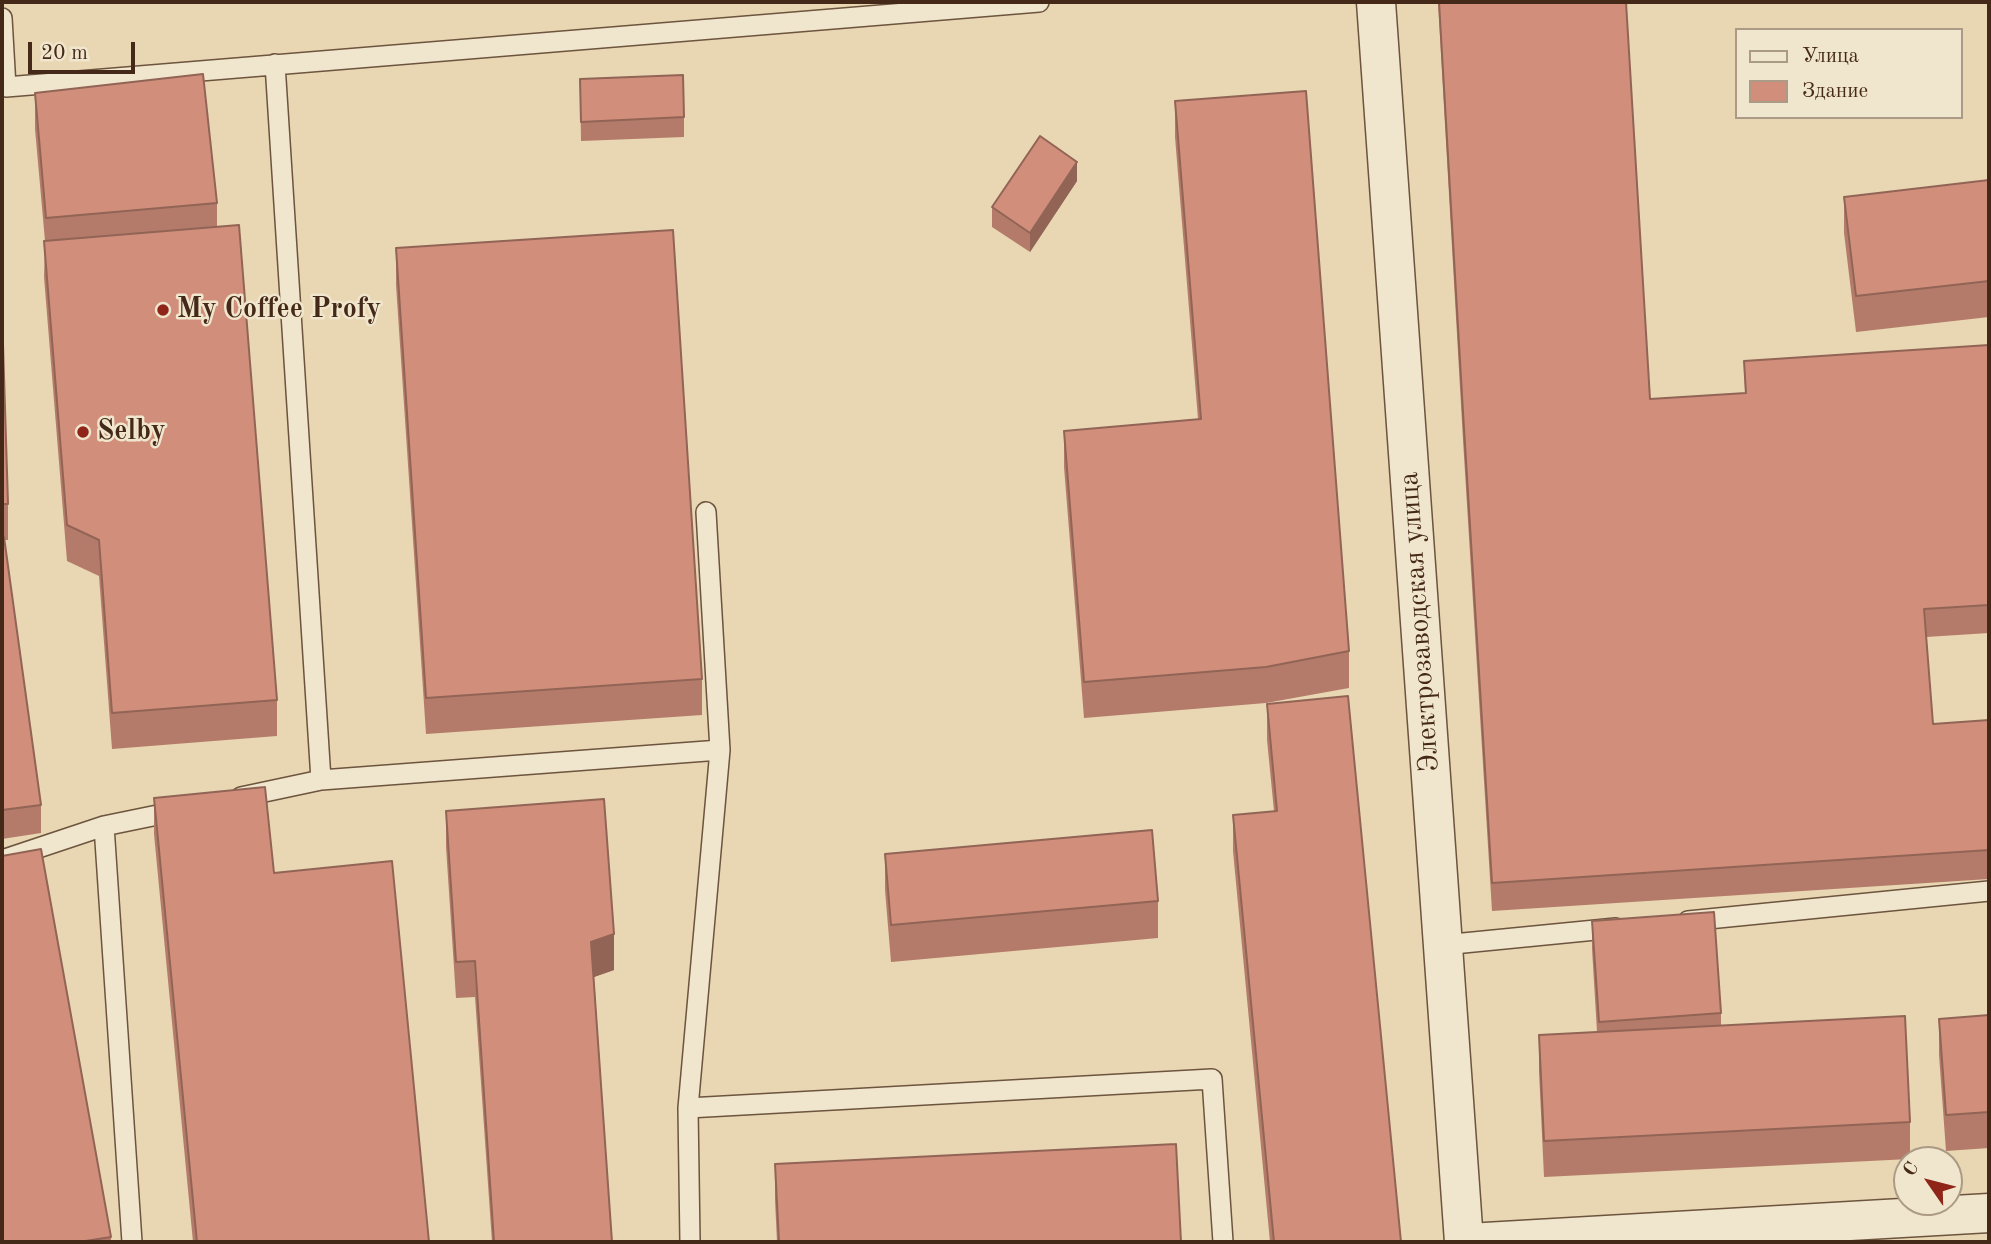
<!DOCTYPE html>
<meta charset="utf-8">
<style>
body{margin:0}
#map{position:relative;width:1991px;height:1244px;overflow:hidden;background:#e8d7b2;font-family:"Old Standard TT",serif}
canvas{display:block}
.frame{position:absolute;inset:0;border:4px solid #442918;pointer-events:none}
.legend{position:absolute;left:1735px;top:28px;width:228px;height:91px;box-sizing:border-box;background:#f0e5cd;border:2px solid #ab9a85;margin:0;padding:9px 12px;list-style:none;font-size:21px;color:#442918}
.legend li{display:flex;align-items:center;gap:14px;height:35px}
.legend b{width:35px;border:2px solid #ab9a85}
.north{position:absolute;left:1893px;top:1146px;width:70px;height:70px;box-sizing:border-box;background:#f0e5cd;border:2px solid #ab9a85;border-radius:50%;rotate:305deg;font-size:19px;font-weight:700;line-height:28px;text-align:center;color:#442918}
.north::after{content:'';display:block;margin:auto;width:24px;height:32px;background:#8f2418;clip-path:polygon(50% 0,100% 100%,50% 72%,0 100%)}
.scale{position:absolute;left:28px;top:42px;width:107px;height:32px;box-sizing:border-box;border:4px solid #442918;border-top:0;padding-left:9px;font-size:21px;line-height:24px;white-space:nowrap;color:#442918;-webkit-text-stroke:5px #f0e5cd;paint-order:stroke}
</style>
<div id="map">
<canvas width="1991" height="1244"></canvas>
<div class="frame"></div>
<ul class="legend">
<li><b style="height:9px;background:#f0e5cd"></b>Улица</li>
<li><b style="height:19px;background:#d18f7b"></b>Здание</li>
</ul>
<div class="north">С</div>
<div class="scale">20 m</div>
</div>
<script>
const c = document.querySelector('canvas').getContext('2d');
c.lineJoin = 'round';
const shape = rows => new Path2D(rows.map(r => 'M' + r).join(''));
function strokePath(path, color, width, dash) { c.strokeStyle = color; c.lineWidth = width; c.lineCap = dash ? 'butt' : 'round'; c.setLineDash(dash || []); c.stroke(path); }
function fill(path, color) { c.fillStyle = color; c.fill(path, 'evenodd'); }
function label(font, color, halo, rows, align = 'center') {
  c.font = font + ' "Old Standard TT",serif'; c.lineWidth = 5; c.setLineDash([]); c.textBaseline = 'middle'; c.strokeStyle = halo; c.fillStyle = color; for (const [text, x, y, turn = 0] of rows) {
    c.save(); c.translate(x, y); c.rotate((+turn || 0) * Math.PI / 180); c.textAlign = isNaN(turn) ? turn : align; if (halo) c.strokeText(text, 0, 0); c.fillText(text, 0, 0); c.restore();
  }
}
const service = shape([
 [2,18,6,87,1039,2],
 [275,64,321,780],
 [241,797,321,780,720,750],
 [104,826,132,1242],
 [2,860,104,826,177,811],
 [1688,921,1989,891],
 [1443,945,1616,928],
 [688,1108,1212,1079,1223,1242],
 [690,1242,688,1108,720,750,706,512]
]);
const minor = shape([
 [1376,2,1464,1242],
 [1485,1242,1989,1213]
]);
strokePath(service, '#6d543e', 22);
strokePath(minor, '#6d543e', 41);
strokePath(service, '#f0e5cd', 19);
strokePath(minor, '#f0e5cd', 38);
fill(shape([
 [1438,2,1626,2,1650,399,1745,394,1744,361,1989,345,1989,633,1926,637,1933,724,1989,720,1989,879,1492,911,1463,440],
 [580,79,684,117,684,137,581,141],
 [35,93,217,203,217,227,277,700,277,736,112,749,99,576,67,561,44,277,45,241,35,129],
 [1175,101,1349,651,1349,688,1266,703,1084,718,1064,467,1064,431,1198,419,1175,137],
 [1989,180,1989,317,1856,332,1844,233,1844,197],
 [1077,181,1030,252,992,227,992,207],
 [396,248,702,679,702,715,426,734,396,285],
 [2,312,8,504,8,540,4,540,41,805,41,833,2,839],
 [1267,704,1401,1242,1270,1242,1233,851,1233,815,1274,811,1267,740],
 [154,798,429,1242,193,1242,154,834],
 [446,811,614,970,594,977,612,1242,492,1242,475,997,456,998,446,847],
 [885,854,1158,901,1158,938,891,962,885,890],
 [1592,921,1721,1013,1721,1025,1910,1122,1910,1159,1544,1177,1539,1071,1539,1035,1597,1032,1592,949],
 [1989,1015,1989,1148,1946,1151,1939,1055,1939,1019],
 [775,1164,1181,1242,777,1242,775,1200],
 [111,1237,111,1242,2,1242]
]), '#b47b6a');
fill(shape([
 [1077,162,1077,181,1030,252,1030,233],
 [614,934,614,970,591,978,591,942]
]), '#926456');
const building = shape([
 [1439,2,1626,2,1650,399,1746,393,1744,361,1989,345,1989,605,1924,609,1933,724,1989,720,1989,850,1492,883,1463,412,1439,2],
 [203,74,217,203,46,218,35,93,203,74],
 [683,75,684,117,581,122,580,79,683,75],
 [1306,91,1349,651,1266,667,1084,682,1064,431,1201,419,1175,101,1306,91],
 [1040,136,1077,162,1030,233,992,207,1040,136],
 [1989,180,1989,281,1856,296,1844,197,1989,180],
 [239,225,277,700,112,713,99,540,67,525,44,241,239,225],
 [673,230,702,679,426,698,396,248,673,230],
 [2,312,8,504,2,504,2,312],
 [4,537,41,805,2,810,2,538,4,537],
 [1348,696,1401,1242,1274,1242,1233,815,1277,811,1267,704,1348,696],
 [265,787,274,873,392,861,429,1242,197,1242,154,798,265,787],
 [604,799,614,934,591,942,612,1242,494,1242,475,961,456,962,446,811,604,799],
 [1152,830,1158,901,891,925,885,854,1152,830],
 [41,849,111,1237,79,1242,2,1242,2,856,41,849],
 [1714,912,1721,1013,1599,1022,1592,921,1714,912],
 [1989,1015,1989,1112,1946,1115,1939,1019,1989,1015],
 [1905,1016,1910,1122,1544,1141,1539,1035,1905,1016],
 [1176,1144,1181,1242,779,1242,775,1164,1176,1144]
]);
fill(building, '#d18f7b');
strokePath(building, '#926456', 2);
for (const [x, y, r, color] of [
 [163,310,7,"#8f2418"],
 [83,432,7,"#8f2418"]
]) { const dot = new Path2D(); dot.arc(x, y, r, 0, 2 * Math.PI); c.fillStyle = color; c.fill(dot); strokePath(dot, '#f0e5cd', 2.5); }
label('bold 28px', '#442918', '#f0e5cd', [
 ["My Coffee Profy",177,310],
 ["Selby",97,432]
], 'left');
label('28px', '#442918', '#f0e5cd', [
 ["Электрозаводская улица",1420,622,-94]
]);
</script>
